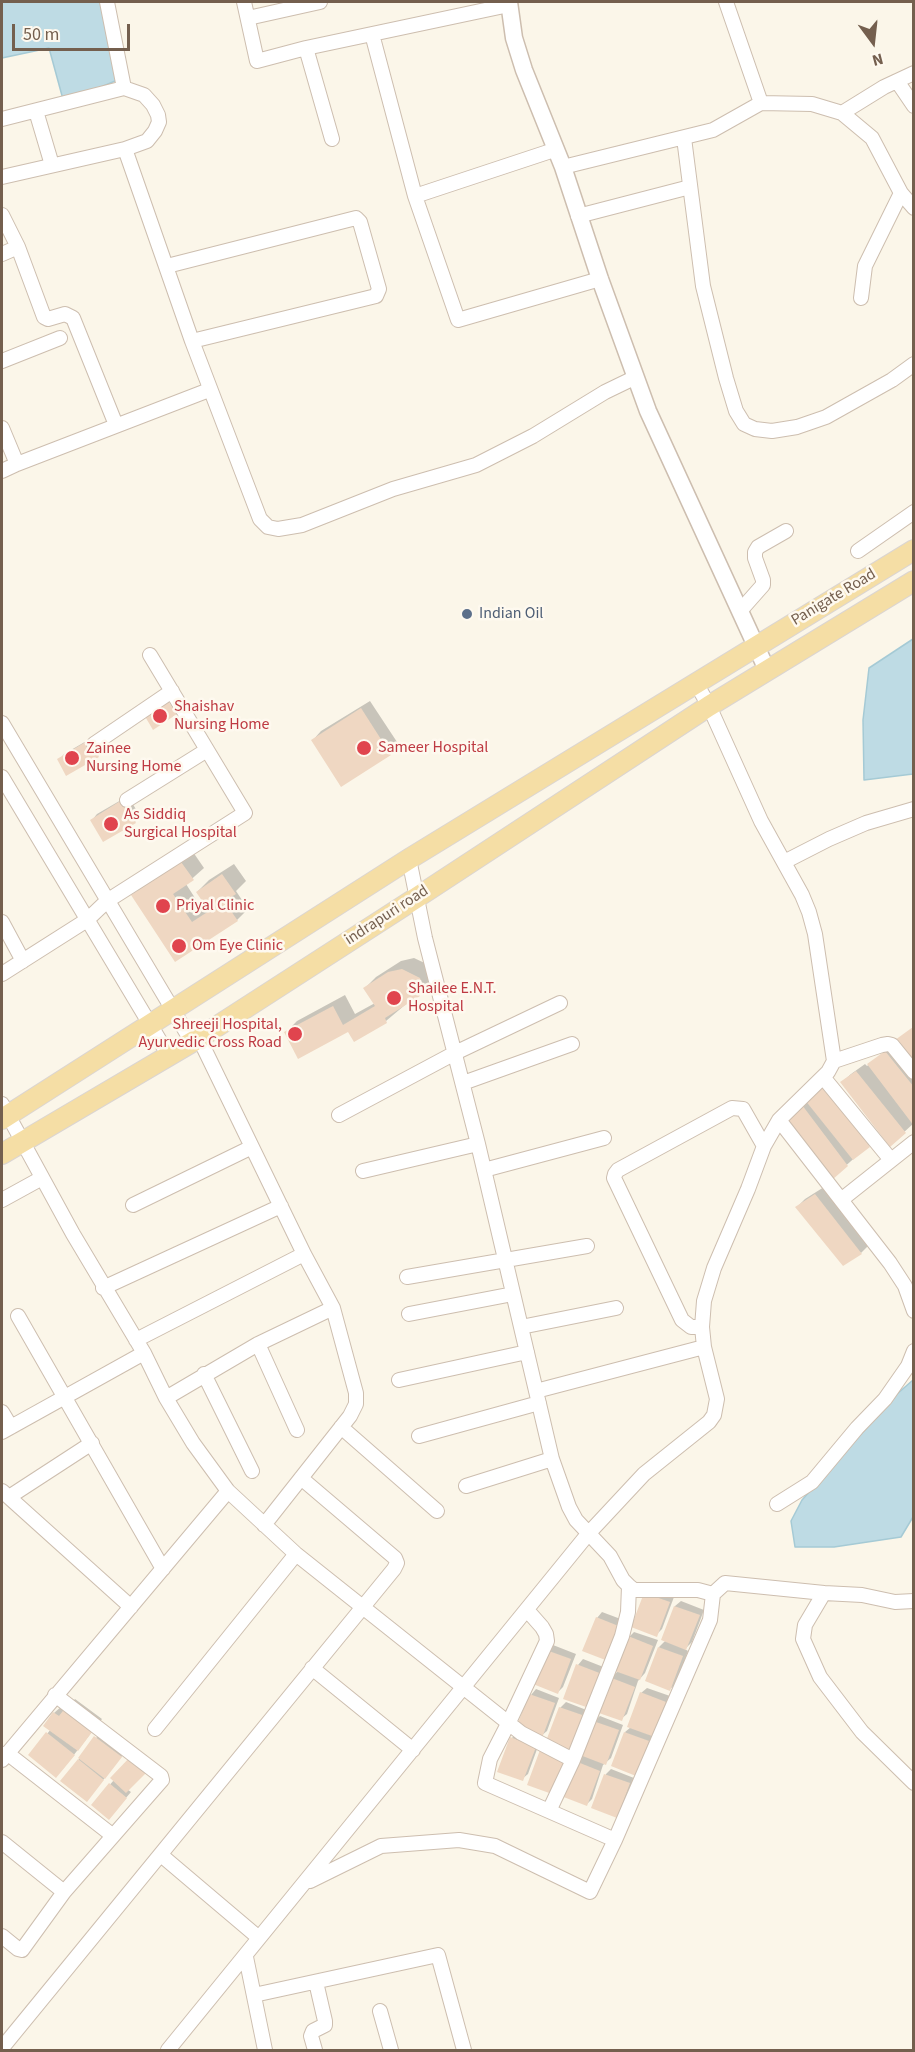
<!DOCTYPE html>
<style>
body{margin:0}
#map{position:relative;width:915px;height:2052px;overflow:hidden;background:#fbf6e9;font-family:"Source Sans 3",sans-serif}
canvas{display:block}
.frame{position:absolute;inset:0;border:3px solid #745f4e;pointer-events:none}
.north{position:absolute;left:843px;top:12px;width:60px;height:60px;-webkit-text-stroke:4px #fef9ef;paint-order:stroke;rotate:165deg;font-size:16px;font-weight:700;line-height:24px;text-align:center;color:#745f4e}
.north::after{content:'';display:block;margin:auto;width:21px;height:27px;background:#745f4e;clip-path:polygon(50% 0,100% 100%,50% 72%,0 100%)}
.scale{position:absolute;left:12px;top:24px;width:118px;height:27px;box-sizing:border-box;border:3px solid #745f4e;border-top:0;padding-left:8px;font-size:18px;line-height:21px;white-space:nowrap;color:#745f4e;-webkit-text-stroke:4px #fef9ef;paint-order:stroke}
</style>
<div id="map">
<canvas width="915" height="2052"></canvas>
<div class="frame"></div>
<div class="north">N</div>
<div class="scale">50 m</div>
</div>
<script>
const c = document.querySelector('canvas').getContext('2d');
c.lineJoin = 'round';
function fill(path, color) { c.fillStyle = color; c.fill(path, 'evenodd'); }
const shape = rows => new Path2D(rows.map(r => 'M' + r).join(''));
function strokePath(path, color, width, dash) { c.strokeStyle = color; c.lineWidth = width; c.lineCap = dash ? 'butt' : 'round'; c.setLineDash(dash || []); c.stroke(path); }
function label(font, color, halo, rows, align = 'center') {
  c.font = font + ' "Source Sans 3",sans-serif'; c.lineWidth = 5; c.setLineDash([]); c.textBaseline = 'middle'; c.strokeStyle = halo; c.fillStyle = color; for (const [text, x, y, turn = 0] of rows) {
    c.save(); c.translate(x, y); c.rotate((+turn || 0) * Math.PI / 180); c.textAlign = isNaN(turn) ? turn : align; if (halo) c.strokeText(text, 0, 0); c.fillText(text, 0, 0); c.restore();
  }
}
const water = shape([
 [2,2,104,2,122,78,64,103,49,48,2,58,2,2],
 [913,639,913,774,864,780,863,720,869,668,913,639],
 [913,1380,913,1517,901,1537,834,1547,795,1547,791,1521,802,1500,897,1394,913,1380]
]);
fill(water, '#bedbe4');
strokePath(water, '#a5cad5', 1.5);
fill(shape([
 [370,701,399,745,390,754,313,740,321,731],
 [95,736,103,750,98,756,59,760,64,754],
 [128,796,140,816,135,822,92,820,97,814],
 [193,852,204,868,186,884,204,912,209,909,197,892,209,880,234,864,246,881,236,891,248,909,237,920,175,960,133,896,144,884],
 [414,958,431,966,431,983,386,1021,354,1040,348,1030,285,1033,297,1021,345,995,355,1014,375,1003,365,988,376,977,401,961],
 [894,1044,914,1069,914,1123,890,1145,842,1082,851,1074,865,1064,867,1066],
 [832,1076,878,1137,832,1178,786,1118],
 [824,1187,869,1245,861,1253,797,1207,805,1199],
 [645,1593,674,1597,662,1629,656,1635],
 [681,1601,704,1610,692,1642,685,1649,688,1651,676,1684,670,1689,659,1647,666,1640,663,1639,675,1606],
 [602,1612,626,1621,608,1659,597,1618],
 [634,1632,658,1640,645,1673,638,1681,627,1714,621,1719,611,1678,618,1671,629,1637],
 [553,1645,576,1654,563,1687,558,1692,547,1651],
 [583,1659,606,1668,594,1701,578,1665],
 [647,1688,670,1696,658,1729,652,1735,654,1736,642,1768,625,1732,631,1727,641,1693],
 [536,1689,559,1698,547,1731,541,1736,531,1695],
 [75,1699,102,1719,62,1770,30,1755,51,1729,54,1713,63,1705,67,1708],
 [566,1702,589,1711,577,1744,560,1708],
 [600,1716,623,1725,611,1758,603,1765,592,1799,587,1804,576,1762,583,1755,594,1721],
 [101,1732,126,1751,92,1794,62,1780],
 [517,1732,540,1741,528,1774,522,1779,512,1738],
 [611,1769,634,1778,622,1810,616,1816,593,1807,606,1774],
 [114,1780,131,1792,114,1812,93,1804]
]), '#0003');
fill(shape([
 [166,698,177,714,153,730,143,713],
 [361,708,391,755,341,787,311,740],
 [89,740,99,757,66,776,57,759],
 [122,800,136,823,103,842,90,820],
 [181,862,194,880,173,894,192,922,209,911,196,892,222,874,236,894,224,901,238,921,175,962,131,895],
 [402,969,420,978,423,991,419,993,420,996,385,1018,387,1023,354,1042,348,1032,298,1059,284,1032,333,1006,343,1025,375,1006,363,988,388,972],
 [913,1027,914,1028,914,1063,895,1040],
 [885,1051,914,1087,914,1126,867,1064],
 [856,1071,906,1133,890,1147,840,1082],
 [823,1083,870,1147,853,1160,805,1100],
 [802,1105,848,1166,832,1180,784,1118],
 [815,1194,862,1254,843,1266,795,1207],
 [644,1593,670,1602,657,1637,631,1627],
 [674,1606,700,1615,686,1650,661,1640],
 [596,1617,621,1627,608,1661,582,1651],
 [628,1636,653,1646,640,1680,615,1671],
 [658,1647,683,1656,670,1691,645,1681],
 [546,1650,571,1659,558,1694,533,1684],
 [576,1664,602,1674,589,1708,563,1699],
 [609,1677,635,1687,622,1721,596,1712],
 [640,1692,666,1702,652,1736,627,1727],
 [529,1694,555,1703,542,1738,516,1728],
 [66,1707,95,1728,78,1751,43,1726,53,1712,59,1716],
 [559,1707,585,1716,572,1751,546,1741],
 [593,1721,619,1730,606,1765,580,1755],
 [46,1732,75,1755,56,1778,28,1755],
 [624,1732,649,1741,636,1776,611,1766],
 [94,1736,122,1757,105,1779,78,1758],
 [510,1737,536,1747,523,1781,497,1772],
 [540,1750,565,1760,552,1794,527,1785],
 [131,1756,147,1772,126,1793,110,1778],
 [78,1759,104,1780,87,1802,60,1781],
 [575,1761,600,1771,587,1806,561,1796],
 [604,1774,630,1783,617,1818,591,1808],
 [109,1783,127,1798,109,1820,91,1805]
]), '#efd7c2');
const minor = shape([
 [244,2,257,61,306,48,509,5],
 [726,2,761,103],
 [248,18,320,2],
 [372,34,415,196],
 [306,48,332,139],
 [897,81,914,106],
 [36,111,52,165],
 [842,113,884,87,914,73],
 [2,119,124,88,107,2],
 [684,138,703,286,726,378,736,411,744,424,755,429,772,431,797,427,826,417,892,380,914,364],
 [125,149,192,341,376,296,379,289,360,222,356,218,167,266],
 [554,150,415,196,458,320,600,279],
 [563,167,713,130,761,103,812,104,842,113,872,138,901,193,914,208],
 [2,177,125,149,147,141,155,131,159,122,158,115,153,105,144,95,124,88],
 [2,215,18,247,2,254],
 [578,216,690,187],
 [18,247,44,317,48,319,65,314,73,318,116,425],
 [861,298,865,266,901,193],
 [192,341,260,519,268,527,278,529,302,525,393,489,476,465,533,436,605,392,636,377],
 [2,361,60,338],
 [2,428,17,464,209,390],
 [2,471,17,464],
 [858,551,914,512],
 [740,611,763,585,763,580,755,558,755,552,758,547,786,531],
 [2,723,192,1042],
 [94,744,172,691],
 [2,777,169,1056],
 [127,800,207,750],
 [409,859,425,938,478,1144,552,1459,569,1507,576,1520,610,1556,623,1580,629,1586,634,1590,698,1590,713,1594,710,1620,615,1840,485,1783,490,1759,509,1722,547,1641,546,1634,542,1627,527,1610],
 [784,862,829,839,866,823,914,809],
 [2,922,23,961],
 [2,974,87,920,107,901,245,813,150,655],
 [199,1038,304,1254,333,1308,356,1393,356,1404,350,1416,264,1525],
 [834,1061,882,1045,888,1044,892,1045,914,1072],
 [823,1077,891,1160],
 [463,1083,572,1044],
 [2,1104,73,1234,144,1353,166,1398,193,1443,228,1491,296,1554,521,1733,573,1760],
 [339,1115,455,1053,560,1003],
 [779,1120,890,1263,905,1286,914,1311],
 [484,1170,604,1138],
 [363,1171,478,1144],
 [2,1200,42,1178],
 [841,1200,914,1142],
 [133,1205,252,1147],
 [407,1277,587,1246],
 [103,1288,281,1206],
 [409,1314,513,1294],
 [18,1316,163,1569],
 [521,1327,616,1308],
 [702,1327,691,1327,682,1320,614,1178,615,1174,618,1170,732,1108,743,1109,764,1146],
 [136,1340,304,1254],
 [258,1344,297,1430],
 [204,1374,252,1471],
 [399,1380,527,1352],
 [536,1391,704,1347],
 [166,1398,258,1344,333,1308],
 [2,1412,11,1427],
 [341,1427,437,1511],
 [2,1432,144,1353],
 [419,1436,539,1403],
 [466,1486,552,1459],
 [2,1491,131,1607],
 [9,1497,92,1443],
 [777,1504,812,1482,857,1428,885,1399,908,1366,914,1351],
 [713,1594,725,1583,824,1593],
 [914,1601,895,1602,862,1595,824,1593,805,1625,803,1639,820,1677,862,1732,914,1783],
 [312,1668,413,1750],
 [155,1729,296,1554],
 [7,1753,112,1835],
 [2,1760,228,1491],
 [549,1811,573,1760,622,1636,628,1612,629,1586],
 [2,1842,64,1892],
 [161,1855,259,1938],
 [310,1881,381,1846,459,1840,495,1846,590,1892,615,1840],
 [2,1936,18,1949,22,1950,64,1892,162,1780,161,1776,55,1695],
 [246,1957,265,2050],
 [254,1995,438,1955,464,2050],
 [380,2011,391,2050],
 [2,2048,394,1569,397,1563,395,1558,301,1478],
 [168,2050,588,1534,644,1474,709,1422,714,1415,717,1399,704,1347,702,1327,704,1301,714,1268,748,1189,764,1146,779,1120,828,1072,834,1061,815,934,809,912,802,895,761,821,709,706,696,683],
 [315,2050,311,2036,313,2031,325,2025,325,2021,316,1982]
]);
const tertiary = shape([
 [509,2,514,38,524,70,563,167,600,279,648,411,767,670]
]);
const primary = shape([
 [2,1119,409,859,914,550],
 [2,1154,199,1038,416,898,709,706,914,581]
]);
strokePath(minor, '#cdbeaf', 16);
strokePath(tertiary, '#cdbeaf', 19);
strokePath(primary, '#dbd5d1', 22);
strokePath(minor, '#fff', 14);
strokePath(tertiary, '#fff', 16);
strokePath(primary, '#f5dea5', 20);
for (const [x, y, r, color] of [
 [467,614,6,"#5c6f8a"],
 [160,716,8,"#e0444e"],
 [364,748,8,"#e0444e"],
 [72,758,8,"#e0444e"],
 [111,824,8,"#e0444e"],
 [163,906,8,"#e0444e"],
 [179,946,8,"#e0444e"],
 [394,998,8,"#e0444e"],
 [295,1034,8,"#e0444e"]
]) { const dot = new Path2D(); dot.arc(x, y, r, 0, 2 * Math.PI); c.fillStyle = color; c.fill(dot); strokePath(dot, '#fef9ef', 2); }
label('16px', '#745f4e', '#fef9ef', [
 ["Panigate Road",834,598,-31],
 ["indrapuri road",387,916,-33]
]);
label('16px', '#4e5e75', '#fef9ef', [
 ["Indian Oil",479,614]
], 'left');
label('16px', '#be3a42', '#fef9ef', [
 ["Shaishav",174,707],
 ["Nursing Home",174,725],
 ["Sameer Hospital",378,748],
 ["Zainee",86,749],
 ["Nursing Home",86,767],
 ["As Siddiq",124,815],
 ["Surgical Hospital",124,833],
 ["Priyal Clinic",176,906],
 ["Om Eye Clinic",192,946],
 ["Shailee E.N.T.",408,989],
 ["Hospital",408,1007],
 ["Shreeji Hospital,",282,1025,"right"],
 ["Ayurvedic Cross Road",282,1043,"right"]
], 'left');
</script>
